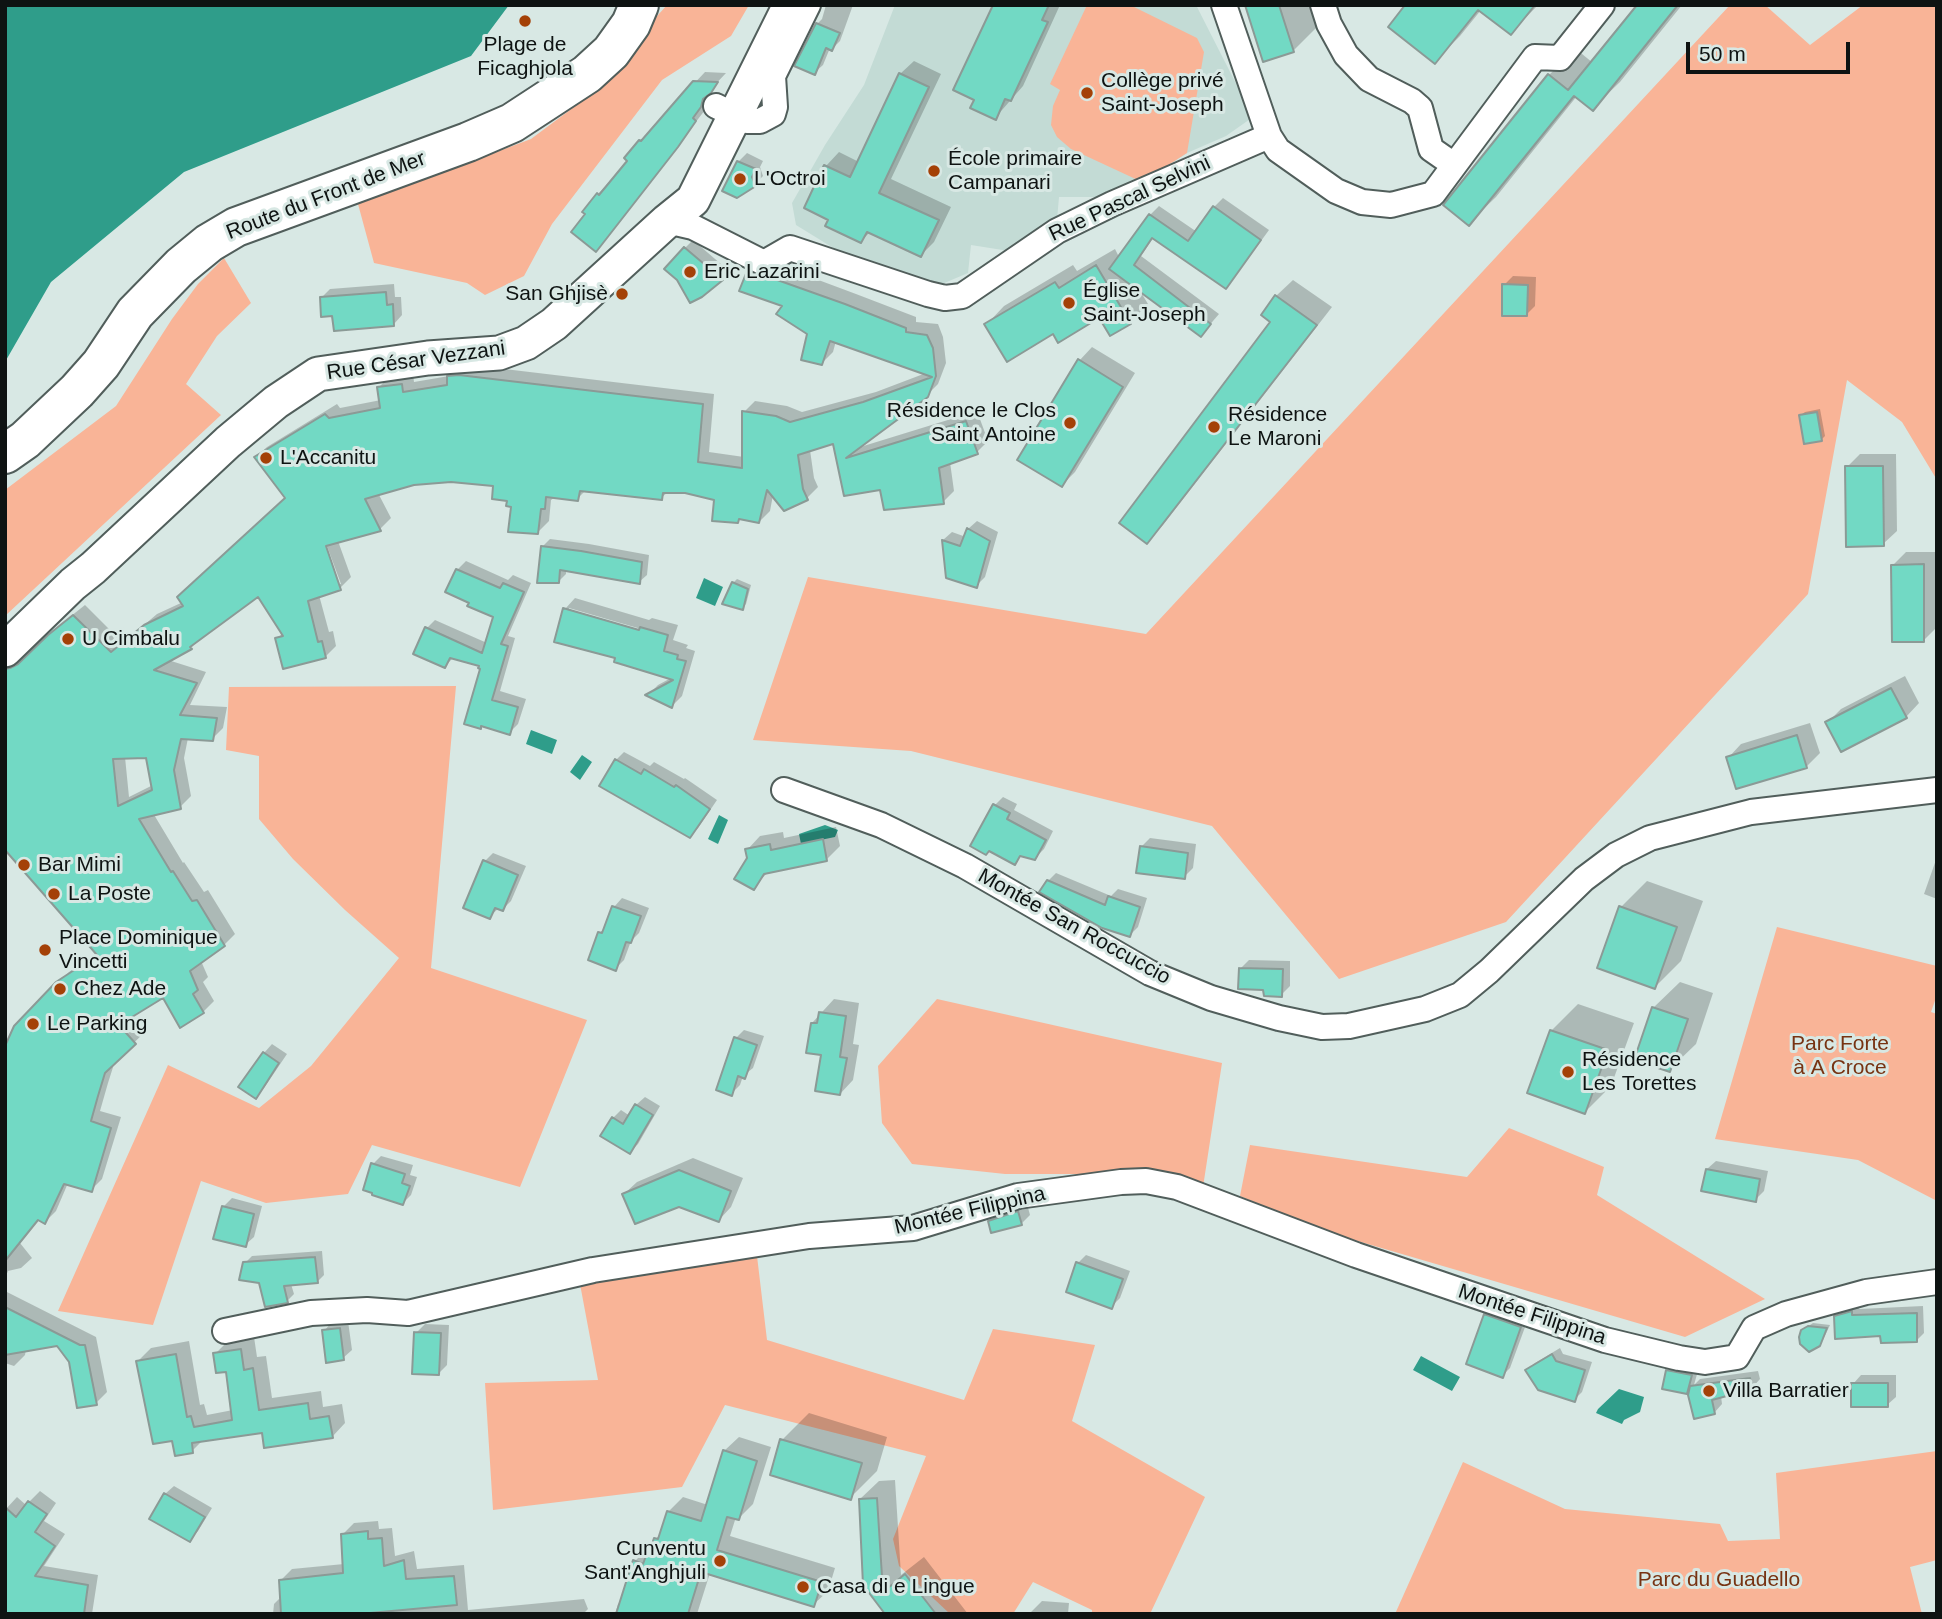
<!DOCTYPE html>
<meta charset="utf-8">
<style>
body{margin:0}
#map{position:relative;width:1942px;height:1619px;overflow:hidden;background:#d8e8e4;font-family:Helvetica,sans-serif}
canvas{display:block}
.frame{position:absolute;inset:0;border:7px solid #0e1312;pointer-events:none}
.scale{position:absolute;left:1686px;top:42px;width:164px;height:32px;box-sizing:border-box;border:4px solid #0e1312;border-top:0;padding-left:9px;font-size:21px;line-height:24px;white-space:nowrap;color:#0e1312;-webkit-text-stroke:5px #d8e8e4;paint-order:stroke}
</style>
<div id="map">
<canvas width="1942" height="1619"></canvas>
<div class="frame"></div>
<div class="scale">50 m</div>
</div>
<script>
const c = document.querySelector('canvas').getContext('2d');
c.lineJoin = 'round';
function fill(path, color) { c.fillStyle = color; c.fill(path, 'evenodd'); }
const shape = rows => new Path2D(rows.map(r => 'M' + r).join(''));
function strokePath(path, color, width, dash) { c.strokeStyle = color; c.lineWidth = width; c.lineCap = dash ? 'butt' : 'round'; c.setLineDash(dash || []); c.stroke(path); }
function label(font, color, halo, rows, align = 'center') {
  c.font = font + ' Helvetica,sans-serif'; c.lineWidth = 6; c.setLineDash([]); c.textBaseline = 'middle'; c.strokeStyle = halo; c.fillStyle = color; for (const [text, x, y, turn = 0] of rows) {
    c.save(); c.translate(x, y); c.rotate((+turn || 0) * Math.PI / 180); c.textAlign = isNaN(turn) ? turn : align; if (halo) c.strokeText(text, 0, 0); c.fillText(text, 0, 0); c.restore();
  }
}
fill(shape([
 [895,5,1196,5,1253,117,1226,136,1187,153,1142,182,1112,197,1059,197,1057,220,1009,251,971,245,968,273,942,284,921,279,835,249,796,225,792,203,825,145,864,85]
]), '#c3dbd5');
fill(shape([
 [667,5,749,5,731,36,662,80,552,224,524,276,485,295,467,283,374,263,358,204,531,139,578,104],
 [1087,5,1130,5,1197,38,1204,52,1187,153,1142,182,1071,149,1057,137,1051,125,1053,106,1060,90,1050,84],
 [1730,5,1765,5,1810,45,1863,5,1937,5,1937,480,1902,422,1847,380,1808,594,1506,922,1339,979,1212,826,911,751,753,740,808,577,1146,634],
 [224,258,251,303,217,336,186,384,221,415,5,616,5,490,116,406,172,319,198,284],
 [456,686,431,968,587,1020,520,1187,372,1145,348,1194,266,1203,201,1181,153,1325,58,1311,168,1065,259,1108,311,1066,399,958,345,910,293,859,259,819,259,756,226,750,229,687],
 [1777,927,1937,966,1937,995,1931,1012,1937,1014,1937,1201,1858,1160,1715,1139],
 [937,999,1222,1063,1203,1187,1128,1174,1005,1174,912,1164,882,1123,878,1066],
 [1509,1128,1604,1167,1597,1195,1765,1299,1685,1337,1320,1230,1240,1196,1250,1145,1467,1177],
 [757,1256,767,1340,964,1400,993,1329,1095,1345,1072,1421,1205,1497,1150,1614,1092,1614,1092,1610,1033,1582,1013,1614,950,1614,899,1566,893,1539,926,1456,725,1405,682,1487,493,1510,485,1383,598,1380,580,1284],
 [1937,1451,1937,1560,1910,1567,1922,1614,1395,1614,1463,1462,1565,1509,1720,1524,1728,1541,1780,1539,1776,1473]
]), '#f9b497');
fill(shape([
 [5,5,509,5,471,56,184,172,51,282,5,362],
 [704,578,723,587,715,606,696,598],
 [531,730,557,740,552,754,526,744],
 [582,755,592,762,580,780,570,772],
 [719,815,728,820,718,844,708,839],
 [825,825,838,830,835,837,801,844,799,834],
 [1421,1356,1460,1377,1452,1391,1413,1370],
 [1619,1389,1644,1397,1640,1412,1624,1420,1622,1424,1596,1413,1598,1409]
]), '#2f9d8a');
fill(shape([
 [826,5,853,5,840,41,832,49,830,48,823,65,814,73,817,24,822,19],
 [995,5,1060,5,1023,86,995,118,976,99],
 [1246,5,1314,5,1320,24,1293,51],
 [1407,5,1538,5,1511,33,1481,10,1460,36,1435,61],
 [1639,5,1682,5,1620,82,1593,108,1577,96,1496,197,1469,223,1549,75,1576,49,1593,63],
 [914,61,941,74,891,179,951,207,934,242,921,255,870,232,861,241,830,219,806,207,826,166,839,152,859,162,900,74],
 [705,72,726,73,712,88,711,95,703,107,705,110,606,239,596,249,587,214,598,194,629,160,640,141],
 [747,153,763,161,760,167,763,176,754,185,738,162],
 [1223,198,1269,230,1234,278,1225,287,1154,237,1141,256,1219,314,1201,335,1139,289,1148,304,1130,322,1111,334,1110,310,1054,332,987,324,1004,306,1073,265,1077,271,1115,249,1119,257,1150,215,1159,206,1197,232,1214,207],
 [693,240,729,271,701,295,685,248],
 [759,261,781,266,856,294,916,317,916,322,938,324,943,337,946,363,938,384,927,395,857,448,977,411,988,441,977,452,950,462,954,491,943,502,881,488,846,494,835,442,810,450,814,478,818,487,807,498,773,495,770,511,759,522,740,518,737,521,716,498,685,491,669,491,661,498,586,490,577,499,555,497,551,500,549,521,538,532,495,485,451,480,414,483,378,493,391,518,380,529,338,541,351,577,340,588,319,595,329,632,333,631,336,646,326,656,277,639,283,633,259,595,201,637,191,648,168,660,206,672,190,705,227,707,223,728,212,739,188,738,184,758,191,796,180,807,153,813,183,863,184,862,204,892,208,890,235,934,224,945,201,961,208,977,203,982,214,1001,203,1012,180,1026,164,996,131,1016,145,1032,115,1061,108,1083,100,1111,121,1117,102,1179,91,1190,68,1183,56,1211,45,1222,39,1219,20,1243,32,1258,21,1268,8,1271,5,1278,5,1051,16,1027,69,972,98,953,5,669,16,658,23,658,31,653,61,624,85,605,123,643,157,614,183,602,287,498,256,457,267,447,337,404,340,408,381,400,379,387,390,376,413,374,414,382,449,376,460,366,471,365,714,394,709,452,744,457,744,412,755,401,787,406,802,412,876,392,926,373,836,341,833,352,822,363,809,333,785,305,749,272],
 [324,538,341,584,337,584,321,539],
 [148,756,153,785,129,797,125,757],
 [1513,276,1536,277,1535,306,1527,314,1504,285],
 [1293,280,1332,307,1163,525,1147,542,1273,322,1276,296],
 [394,284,395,297,401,297,402,315,394,324,334,314,321,298,330,289],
 [1092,347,1135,373,1075,472,1062,485,1079,361],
 [1820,409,1825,436,1821,440,1801,415,1805,412],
 [1860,454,1896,454,1897,531,1883,544,1847,467],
 [977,521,998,532,985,577,976,586,948,577,943,540,952,532,966,537,968,529],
 [550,539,589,544,649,555,647,575,639,582,566,569,566,574,558,582,542,547],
 [1906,552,1936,552,1937,627,1924,640,1893,565],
 [466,561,508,580,513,575,531,583,508,636,515,638,500,691,526,699,518,724,509,733,482,725,482,668,481,665,454,657,445,666,427,628,435,620,487,643,495,616,471,602,457,570],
 [737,579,751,585,746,604,742,608,733,583],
 [575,598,649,620,652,618,678,625,673,640,688,645,686,648,695,651,682,696,672,706,648,695,658,685,671,678,617,657,565,609],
 [569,608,648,631,647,635,569,612],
 [1905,676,1919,703,1906,717,1842,750,1828,722,1841,709],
 [1810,723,1820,753,1806,767,1728,758,1741,744],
 [624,752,650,766,654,762,684,779,685,778,717,800,698,828,690,836,616,760],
 [1003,797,1017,804,1014,810,1053,831,1044,849,1035,858,1022,855,1014,863,989,849,995,805],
 [836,827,840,846,827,859,769,871,754,887,747,850,760,836,783,832,784,838],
 [1150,838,1196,844,1193,868,1184,877,1141,847],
 [493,853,526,866,511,901,503,909,499,908,489,917,485,861],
 [1937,857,1937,899,1924,894],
 [1056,873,1111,896,1118,889,1147,898,1138,927,1130,935,1048,881],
 [1647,881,1703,901,1681,961,1655,987,1621,907],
 [622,898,649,908,639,933,631,941,624,960,615,969,600,933,606,926,614,907],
 [1249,960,1290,961,1290,986,1281,995,1241,968],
 [1680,982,1713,993,1696,1044,1669,1070,1653,1008],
 [834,999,859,1003,853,1044,859,1045,853,1080,840,1094,823,1054,812,1023],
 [1578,1004,1634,1023,1611,1086,1585,1112,1551,1031],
 [744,1030,764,1036,753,1068,743,1076,740,1085,731,1094,736,1038],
 [272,1044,287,1054,264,1088,255,1097,264,1053],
 [645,1097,660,1106,638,1144,630,1152,613,1118,621,1110,630,1116,636,1105],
 [381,1156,413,1165,410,1175,417,1177,411,1195,403,1203,373,1164],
 [693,1158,743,1178,731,1207,719,1220,679,1205,624,1194,637,1182],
 [1716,1161,1768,1171,1764,1191,1755,1200,1707,1169],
 [232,1198,262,1206,254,1237,245,1245,223,1207],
 [1027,1204,1030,1215,1021,1224,990,1221,998,1213],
 [322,1251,324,1275,317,1282,291,1284,294,1294,287,1301,245,1263,252,1256],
 [1086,1255,1130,1271,1120,1298,1111,1307,1078,1263],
 [5,1291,96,1337,107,1392,96,1403,58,1344,26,1349,25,1355,14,1366,5,1363],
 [1858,1306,1859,1309,1923,1306,1924,1333,1917,1340,1882,1334,1835,1317,1842,1310],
 [1493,1307,1528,1319,1510,1368,1502,1376,1485,1315],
 [348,1321,352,1350,343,1358,324,1331,332,1322],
 [1813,1323,1830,1325,1823,1340,1819,1344,1807,1327],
 [425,1324,449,1325,447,1365,438,1374,416,1333],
 [254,1337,257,1357,266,1356,272,1398,321,1391,323,1407,342,1404,345,1423,332,1437,264,1431,204,1439,192,1451,174,1439,138,1361,151,1348,189,1341,200,1405,204,1404,207,1415,233,1410,228,1370,215,1354,228,1341],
 [1560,1348,1563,1354,1592,1362,1582,1392,1574,1400,1527,1370,1535,1363],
 [1677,1363,1699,1367,1694,1385,1700,1379,1758,1371,1760,1379,1752,1388,1721,1396,1722,1404,1714,1413,1692,1386,1686,1392,1668,1371],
 [1861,1375,1896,1375,1896,1397,1887,1405,1853,1384],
 [809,1413,887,1437,877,1471,850,1498,782,1440],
 [739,1437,771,1447,753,1504,739,1518,736,1517,730,1536,835,1568,828,1591,813,1605,710,1573,697,1614,615,1614,618,1604,622,1600,635,1561,649,1547,653,1548,656,1539,662,1533,668,1512,683,1497,708,1505,724,1451],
 [895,1480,901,1575,924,1557,968,1614,888,1614,860,1499,879,1481],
 [174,1486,212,1508,198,1531,190,1540,165,1494],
 [40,1491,56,1503,44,1521,65,1534,44,1566,98,1575,92,1614,5,1614,5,1510,17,1497,26,1505],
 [378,1521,379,1529,392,1528,395,1556,414,1551,417,1569,464,1565,468,1610,584,1599,588,1609,583,1614,273,1614,274,1604,282,1596,281,1580,292,1569,344,1564,343,1534,354,1523],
 [1042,1601,1069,1603,1068,1614,1029,1614]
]), '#0003');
const building = shape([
 [993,5,1049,5,1042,20,1048,22,1011,101,1005,99,996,120,970,108,974,100,953,90,993,5],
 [1245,5,1279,5,1294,52,1263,62,1245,5],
 [1405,5,1535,5,1511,35,1478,10,1435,64,1388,27,1405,5],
 [1637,5,1678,5,1593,111,1574,96,1469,226,1443,205,1548,74,1568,90,1637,5],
 [816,23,840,33,832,51,826,48,815,75,794,66,816,23],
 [899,73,929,87,879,193,939,220,921,257,867,232,861,243,825,226,828,220,804,208,824,165,850,177,899,73],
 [693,81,718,82,711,93,703,99,701,107,693,118,696,121,678,147,596,252,571,232,585,214,582,212,597,193,599,195,627,161,624,158,639,140,641,141,693,81],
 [737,161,756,169,752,177,756,186,737,198,722,191,737,161],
 [1213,206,1261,240,1226,289,1152,238,1134,265,1211,324,1201,337,1109,269,1149,214,1188,241,1213,206],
 [684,247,723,280,702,297,690,303,677,280,664,269,684,247],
 [1096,265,1131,324,1110,336,1101,321,1104,315,1058,343,1053,334,1007,362,984,324,1055,282,1059,288,1096,265],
 [747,271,758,276,769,277,845,304,906,328,906,332,927,335,933,348,936,376,928,397,846,458,966,421,978,454,939,468,944,504,884,510,880,490,844,496,833,444,798,455,803,489,808,500,784,511,767,490,759,523,739,519,738,523,712,521,714,500,685,493,663,493,662,500,580,491,578,501,546,497,545,509,541,509,538,534,508,532,511,507,506,506,507,501,492,499,493,486,451,482,414,485,365,499,381,531,326,546,341,590,308,601,318,642,322,641,326,658,283,669,275,638,283,636,258,597,190,647,192,649,154,670,197,683,180,715,217,718,213,741,181,739,174,770,181,809,139,819,171,872,173,871,192,901,197,900,225,946,190,971,198,990,193,994,204,1013,180,1028,163,998,119,1025,136,1044,105,1073,98,1096,91,1121,111,1128,92,1192,64,1184,45,1224,38,1220,5,1261,5,1046,14,1026,56,982,97,955,5,850,5,669,10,668,18,664,48,635,73,615,111,652,144,625,183,606,177,597,285,498,254,457,325,414,329,418,380,408,377,387,402,384,403,392,447,385,447,376,459,375,703,404,698,462,742,468,742,411,776,416,790,422,863,402,932,377,830,341,822,365,801,360,807,334,776,314,782,306,739,291,747,271],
 [146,758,152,790,118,806,113,759,146,758],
 [1502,284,1528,285,1527,316,1502,316,1502,284],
 [386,292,387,305,393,304,394,326,334,331,332,316,321,317,320,297,386,292],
 [1275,295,1317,325,1147,544,1119,523,1270,322,1261,315,1275,295],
 [1078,359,1123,387,1062,487,1017,460,1078,359],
 [1817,412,1822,441,1804,444,1799,415,1817,412],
 [1845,466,1883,466,1884,546,1846,547,1845,466],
 [967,528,990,541,977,588,946,578,942,540,960,546,967,528],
 [541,546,581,551,642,562,640,584,560,570,559,583,537,583,541,546],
 [1924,564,1924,642,1892,642,1891,565,1924,564],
 [456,569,500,588,503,583,524,592,501,644,508,646,492,700,518,707,510,735,481,726,481,729,464,724,480,669,478,668,479,666,450,658,445,668,413,654,425,627,482,653,493,617,467,606,469,603,445,592,456,569],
 [732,582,748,589,743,610,722,604,732,582],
 [563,608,639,630,640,627,668,635,664,651,678,655,677,659,686,661,672,708,645,695,673,680,614,662,615,658,554,642,563,608],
 [1891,688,1907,718,1841,752,1825,722,1891,688],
 [1797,735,1807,768,1736,789,1726,757,1797,735],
 [615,759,641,774,644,769,674,787,676,785,710,809,690,838,599,786,615,759],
 [993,804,1010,813,1007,819,1046,840,1035,860,1020,856,1015,865,989,851,986,855,970,846,993,804],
 [823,839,827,861,764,874,754,890,734,879,747,858,745,849,770,844,771,850,823,839],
 [1140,846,1188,853,1185,879,1136,873,1140,846],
 [483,860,518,875,503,911,495,908,490,919,463,908,483,860],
 [1047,880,1105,905,1108,896,1140,907,1130,937,1102,928,1039,892,1047,880],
 [612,906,641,916,631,943,626,942,616,971,588,960,598,932,602,933,612,906],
 [1619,906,1677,927,1655,989,1597,968,1619,906],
 [1239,968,1283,969,1282,997,1264,996,1263,990,1238,989,1239,968],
 [1652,1007,1688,1019,1670,1072,1634,1060,1652,1007],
 [819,1012,846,1016,840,1057,847,1058,840,1095,815,1091,821,1055,806,1053,811,1023,817,1023,819,1012],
 [1550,1030,1608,1050,1585,1114,1527,1093,1550,1030],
 [734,1037,757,1045,745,1079,738,1076,732,1096,716,1090,734,1037],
 [263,1052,279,1063,256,1099,238,1087,263,1052],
 [635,1104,653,1115,630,1154,600,1136,612,1117,623,1124,635,1104],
 [371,1163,405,1174,402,1183,410,1186,403,1205,372,1195,372,1193,363,1190,371,1163],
 [1706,1169,1760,1179,1756,1202,1701,1191,1706,1169],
 [679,1170,731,1191,719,1222,679,1207,635,1224,622,1194,679,1170],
 [222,1206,254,1214,246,1247,213,1239,222,1206],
 [1018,1211,1022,1225,991,1233,988,1221,1018,1211],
 [315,1257,318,1283,284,1286,288,1303,265,1307,259,1283,239,1280,243,1262,315,1257],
 [1076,1262,1123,1279,1112,1309,1066,1292,1076,1262],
 [5,1307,80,1345,85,1345,97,1405,77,1408,69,1362,57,1346,5,1355,5,1307],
 [1852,1311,1852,1315,1917,1313,1917,1342,1881,1343,1880,1336,1835,1339,1834,1316,1852,1311],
 [1484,1314,1521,1327,1503,1378,1466,1364,1484,1314],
 [1808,1326,1827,1328,1820,1346,1809,1352,1800,1344,1799,1337,1801,1330,1808,1326],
 [340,1328,344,1360,326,1363,322,1330,340,1328],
 [414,1332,441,1333,439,1375,412,1374,414,1332],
 [241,1349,244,1370,253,1368,259,1410,308,1403,310,1419,329,1416,333,1438,264,1448,262,1433,192,1443,193,1453,175,1456,172,1441,153,1444,136,1361,176,1354,187,1417,191,1416,194,1427,232,1420,226,1372,216,1373,213,1353,241,1349],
 [1552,1354,1556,1361,1585,1370,1575,1402,1538,1390,1525,1370,1552,1354],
 [1666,1370,1692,1375,1687,1394,1662,1389,1666,1370],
 [1750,1378,1753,1389,1712,1400,1715,1414,1694,1419,1688,1395,1690,1386,1750,1378],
 [1851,1383,1888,1383,1888,1407,1851,1407,1851,1383],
 [780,1439,862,1463,851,1500,770,1475,780,1439],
 [723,1450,757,1461,739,1520,727,1517,717,1550,822,1582,814,1607,701,1572,688,1614,616,1614,633,1560,643,1564,647,1553,649,1553,654,1538,658,1539,667,1511,701,1521,723,1450],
 [164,1493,205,1517,190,1542,149,1519,164,1493],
 [877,1498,883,1592,905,1574,936,1614,885,1614,863,1585,859,1499,877,1498],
 [28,1501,47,1514,35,1532,55,1546,35,1576,88,1585,84,1614,5,1614,5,1507,16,1517,28,1501],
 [368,1531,368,1539,382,1538,384,1566,404,1560,406,1579,454,1576,457,1605,359,1614,281,1614,279,1580,343,1573,341,1534,368,1531]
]);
fill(building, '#72d9c4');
strokePath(building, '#8b9a96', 2);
const minor = shape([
 [1224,5,1269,136,1278,150,1336,191,1362,202,1391,205,1433,194,1535,57,1560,58,1602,5],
 [1323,5,1329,24,1346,55,1369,79,1412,101,1420,108,1431,149,1454,165],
 [716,106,747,121,760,121,773,114,775,107,773,76,808,5],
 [667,221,693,227,764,263,790,248,928,294,945,298,962,296,1057,231,1112,204,1269,136],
 [784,790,881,825,965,866,1150,973,1211,998,1279,1018,1322,1027,1349,1026,1425,1009,1460,995,1489,971,1584,879,1616,855,1650,838,1751,812,1937,790],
 [225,1331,311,1313,367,1310,408,1313,593,1270,809,1236,913,1228,1018,1196,1121,1182,1146,1181,1177,1187,1356,1255,1605,1340,1679,1358,1705,1362,1737,1357,1754,1328,1786,1314,1866,1292,1937,1282]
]);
const secondary = shape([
 [5,650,73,584,93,568,228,442,276,402,318,374,428,358,499,353,526,343,554,324,667,221,693,200,790,5]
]);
const primary = shape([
 [5,454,25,440,77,391,101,364,135,313,181,266,209,243,236,227,468,142,512,123,587,74,611,52,631,24,639,5]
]);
strokePath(minor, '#515e5b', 28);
strokePath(secondary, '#515e5b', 37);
strokePath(primary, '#515e5b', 42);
strokePath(minor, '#fff', 24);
strokePath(secondary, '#fff', 33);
strokePath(primary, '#fff', 38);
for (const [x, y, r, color] of [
 [525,21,7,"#a44107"],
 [1087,93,7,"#a44107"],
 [934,171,7,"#a44107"],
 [740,179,7,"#a44107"],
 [690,272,7,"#a44107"],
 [622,294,7,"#a44107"],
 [1069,303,7,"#a44107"],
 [1070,423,7,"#a44107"],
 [1214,427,7,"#a44107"],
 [266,458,7,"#a44107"],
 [68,639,7,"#a44107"],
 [24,865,7,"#a44107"],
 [54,894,7,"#a44107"],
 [45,950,7,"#a44107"],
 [60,989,7,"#a44107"],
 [33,1024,7,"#a44107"],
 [1568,1072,7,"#a44107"],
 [1709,1391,7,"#a44107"],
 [720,1561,7,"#a44107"],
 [803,1587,7,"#a44107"]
]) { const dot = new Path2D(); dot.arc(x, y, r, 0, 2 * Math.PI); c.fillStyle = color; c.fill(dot); strokePath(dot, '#d8e8e4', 2.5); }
label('21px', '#0e1312', '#d8e8e4', [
 ["Plage de",525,45,"center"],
 ["Ficaghjola",525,69,"center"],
 ["Collège privé",1101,81],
 ["Saint-Joseph",1101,105],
 ["École primaire",948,159],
 ["Campanari",948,183],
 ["L'Octroi",754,179],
 ["Eric Lazarini",704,272],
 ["Église",1083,291],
 ["Saint-Joseph",1083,315],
 ["San Ghjisè",608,294,"right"],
 ["Résidence le Clos",1056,411,"right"],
 ["Saint Antoine",1056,435,"right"],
 ["Résidence",1228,415],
 ["Le Maroni",1228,439],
 ["L'Accanitu",280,458],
 ["U Cimbalu",82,639],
 ["Bar Mimi",38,865],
 ["La Poste",68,894],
 ["Place Dominique",59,938],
 ["Vincetti",59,962],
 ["Chez Ade",74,989],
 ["Le Parking",47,1024],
 ["Résidence",1582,1060],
 ["Les Torettes",1582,1084],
 ["Villa Barratier",1723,1391],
 ["Cunventu",706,1549,"right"],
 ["Sant'Anghjuli",706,1573,"right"],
 ["Casa di e Lingue",817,1587]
], 'left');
label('21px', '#0e1312', '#d8e8e4', [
 ["Route du Front de Mer",326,196,-21],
 ["Rue Pascal Selvini",1130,199,-25],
 ["Rue César Vezzani",416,361,-8],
 ["Montée San Roccuccio",1074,927,29],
 ["Montée Filippina",970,1211,-13],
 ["Montée Filippina",1532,1315,18]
]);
label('21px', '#773312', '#d8e8e4', [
 ["Parc Forte",1840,1044],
 ["à A Croce",1840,1068],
 ["Parc du Guadello",1719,1580]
]);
</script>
